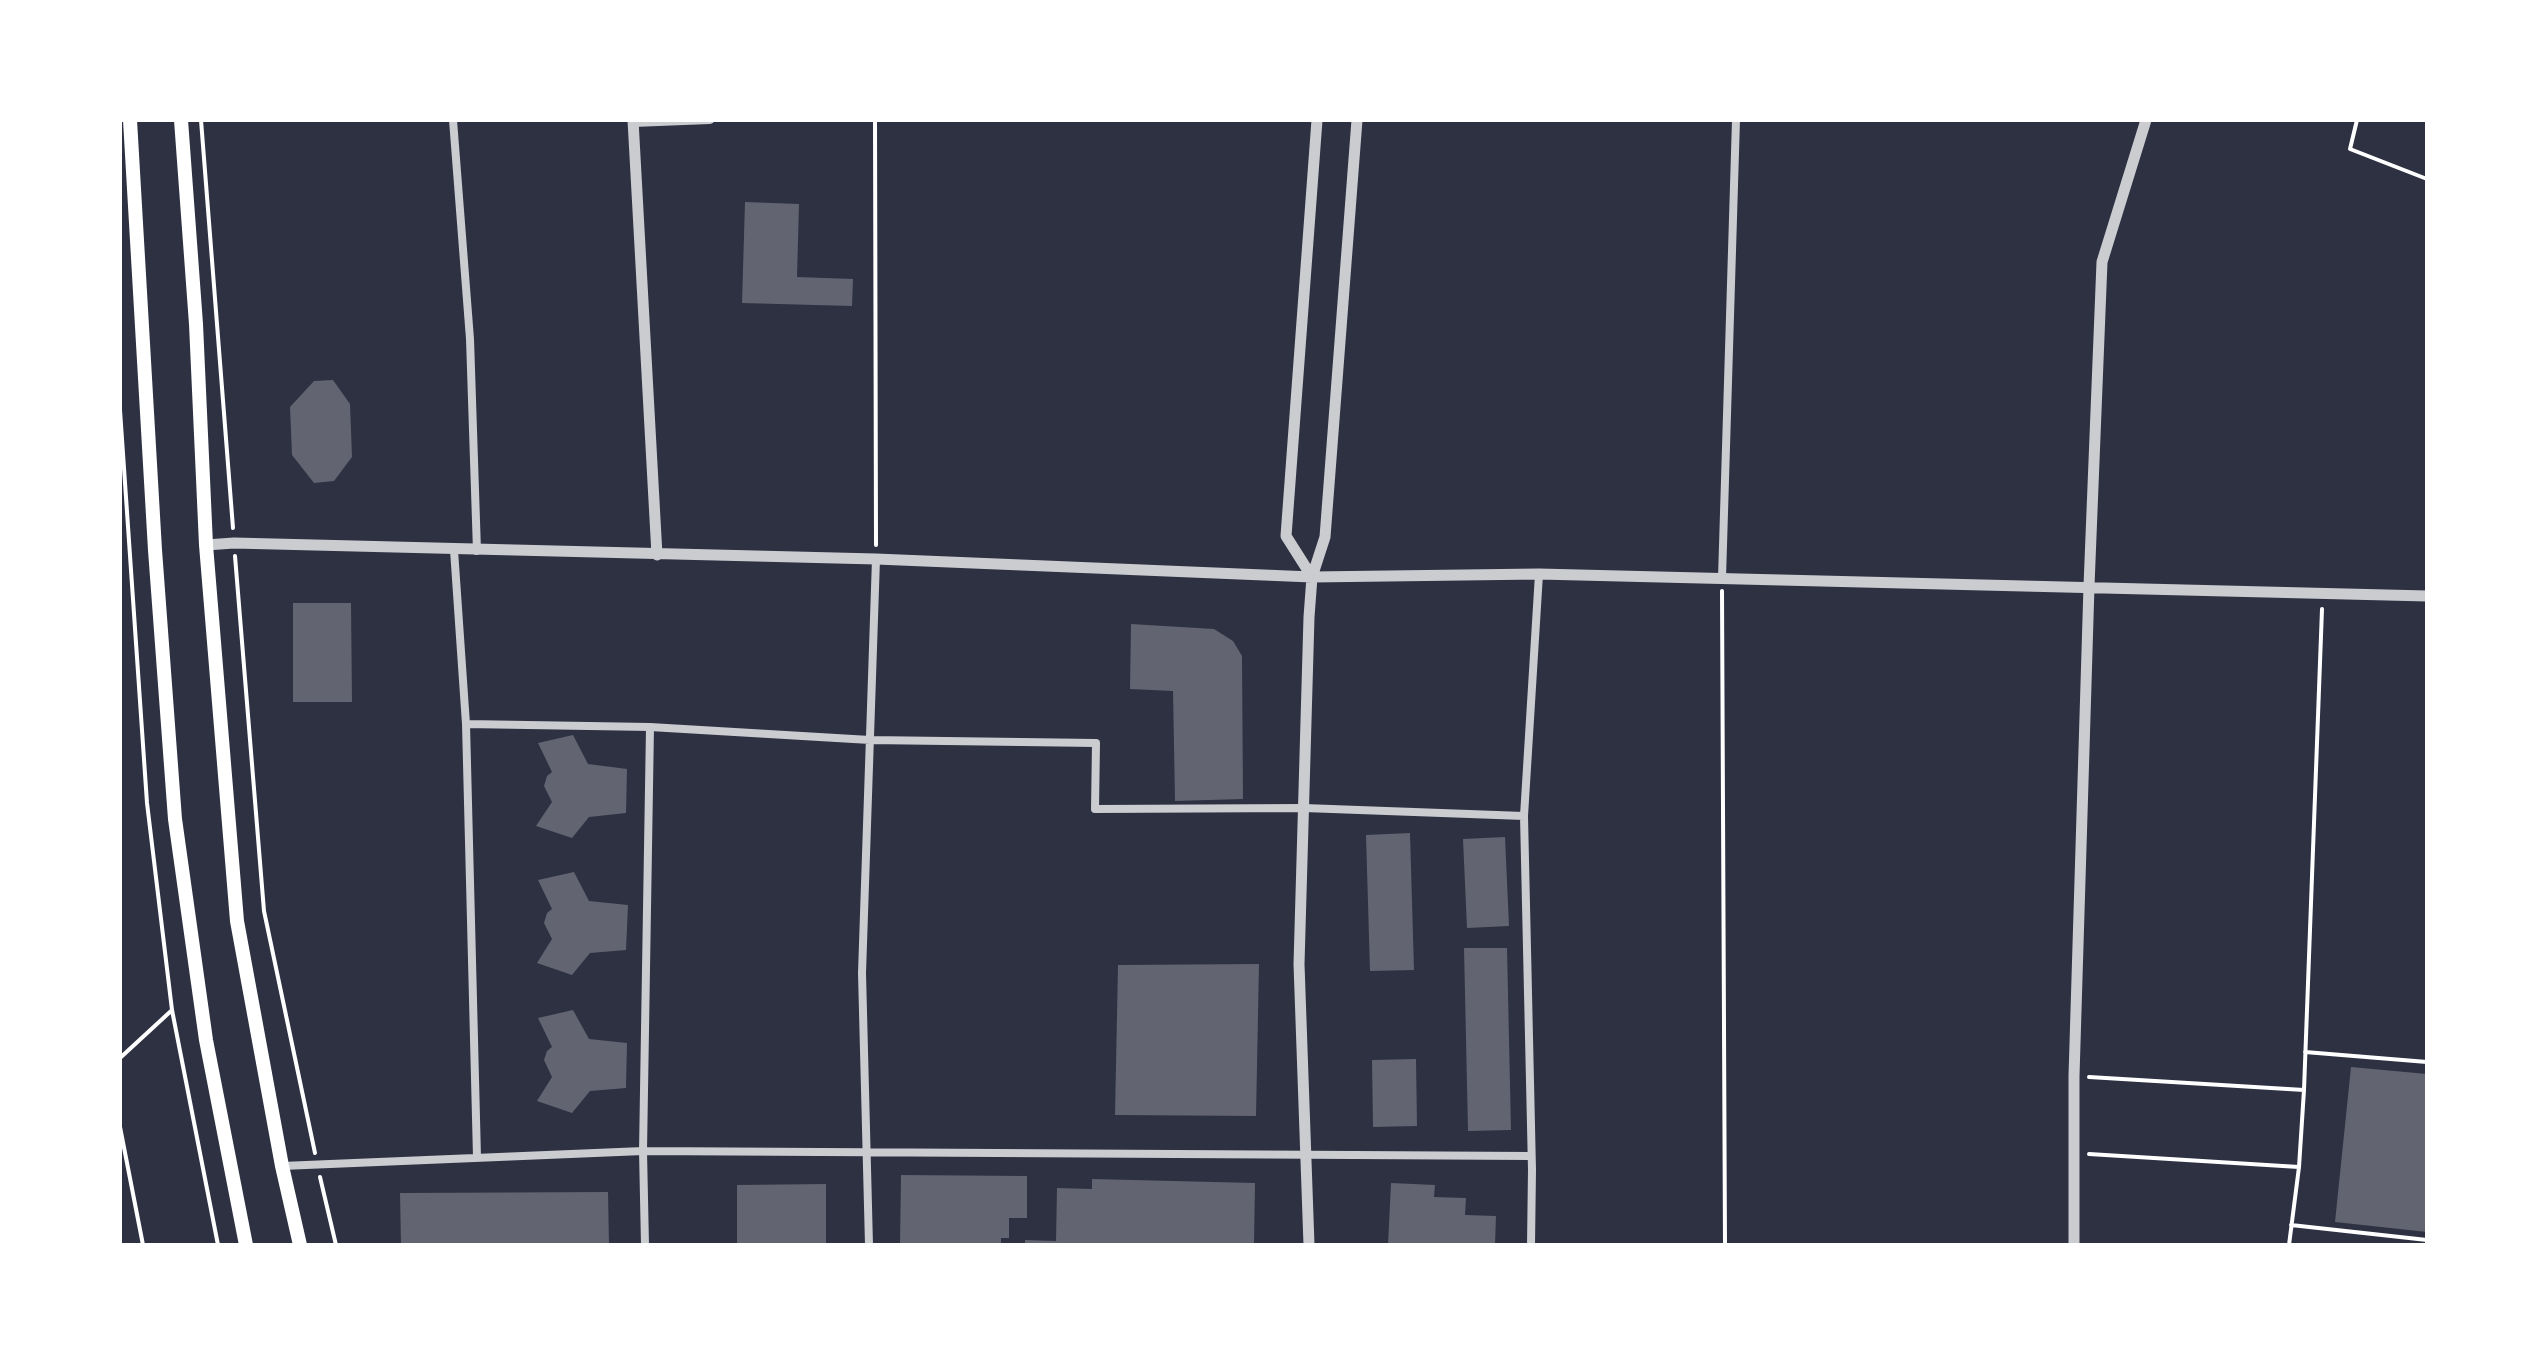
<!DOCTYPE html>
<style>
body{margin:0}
#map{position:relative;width:2547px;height:1365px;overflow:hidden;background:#2d3142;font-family:"Exo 2",sans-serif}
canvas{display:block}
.frame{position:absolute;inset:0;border:122px solid #fff;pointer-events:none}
</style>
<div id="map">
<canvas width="2547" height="1365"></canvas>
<div class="frame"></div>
</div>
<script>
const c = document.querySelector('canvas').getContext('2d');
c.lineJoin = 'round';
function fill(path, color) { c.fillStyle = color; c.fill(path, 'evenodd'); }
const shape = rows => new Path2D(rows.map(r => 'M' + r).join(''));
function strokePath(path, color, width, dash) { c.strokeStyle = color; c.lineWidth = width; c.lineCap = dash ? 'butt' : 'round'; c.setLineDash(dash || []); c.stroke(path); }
fill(shape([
 [745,202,799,204,797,277,853,279,852,306,742,303],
 [333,380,350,404,352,457,334,481,314,483,292,455,290,407,314,381],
 [293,603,351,603,352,702,293,702],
 [1131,624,1214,629,1233,641,1242,656,1243,799,1175,801,1173,691,1130,689],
 [573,735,588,764,627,769,626,813,589,817,572,838,536,826,552,802,544,786,547,776,552,772,538,743],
 [1410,833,1414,970,1370,971,1366,835],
 [1505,837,1509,926,1467,928,1463,839],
 [574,872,589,901,628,905,626,950,590,953,572,975,537,963,552,939,544,923,547,913,552,909,538,880],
 [1464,948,1507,948,1511,1130,1468,1131],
 [1259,964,1256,1116,1115,1115,1118,965],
 [573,1010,589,1039,627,1043,626,1088,590,1091,572,1113,537,1101,552,1077,544,1060,547,1051,552,1047,538,1018],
 [1416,1059,1417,1126,1373,1127,1372,1060],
 [2351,1067,2427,1074,2427,1232,2335,1222],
 [901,1175,1027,1176,1027,1218,1009,1218,1009,1238,1001,1238,1001,1245,900,1245],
 [1092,1179,1255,1183,1254,1245,1025,1245,1025,1240,1056,1241,1057,1188,1092,1189],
 [1391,1183,1435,1185,1434,1197,1466,1198,1465,1215,1496,1216,1495,1245,1388,1245],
 [826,1184,826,1245,737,1245,737,1185],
 [608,1192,609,1245,401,1245,400,1193]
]), '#626471');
strokePath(shape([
 [201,120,233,528],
 [875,120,876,545],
 [2357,120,2350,149,2427,179],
 [120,410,147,803,172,1010,218,1245],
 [235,556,264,911,315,1153],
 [1722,591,1725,1245],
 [2305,1052,2427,1062],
 [120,1058,171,1011],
 [2089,1077,2304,1090],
 [120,1127,143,1245],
 [2089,1154,2299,1167],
 [320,1177,336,1245],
 [2291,1225,2427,1240],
 [2289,1245,2299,1167,2304,1090,2322,609]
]), '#fff', 4);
strokePath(shape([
 [453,120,470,339,477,551],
 [633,123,710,120],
 [454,550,466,724,477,1157],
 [1722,578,1736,120],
 [466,724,650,727,870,740,1096,743,1095,809,1304,808,1524,816],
 [282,1166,643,1151,1531,1156],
 [645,1245,643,1151,650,727],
 [869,1245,862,973,876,559],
 [1531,1245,1532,1170,1524,816,1539,574]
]), '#caccd0', 8);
strokePath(shape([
 [633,120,657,555],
 [206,545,234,543,876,559,1312,577,1539,574,2427,596],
 [1312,577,1286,536,1317,120],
 [1309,1245,1299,964,1309,617,1312,577,1325,537,1357,120],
 [2074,1245,2074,1076,2089,586,2102,262,2146,120]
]), '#caccd0', 11);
strokePath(shape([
 [130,120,155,550,175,819,206,1040,246,1245],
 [181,120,196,324,206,545,237,921,282,1166,300,1245]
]), '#fff', 14);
</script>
